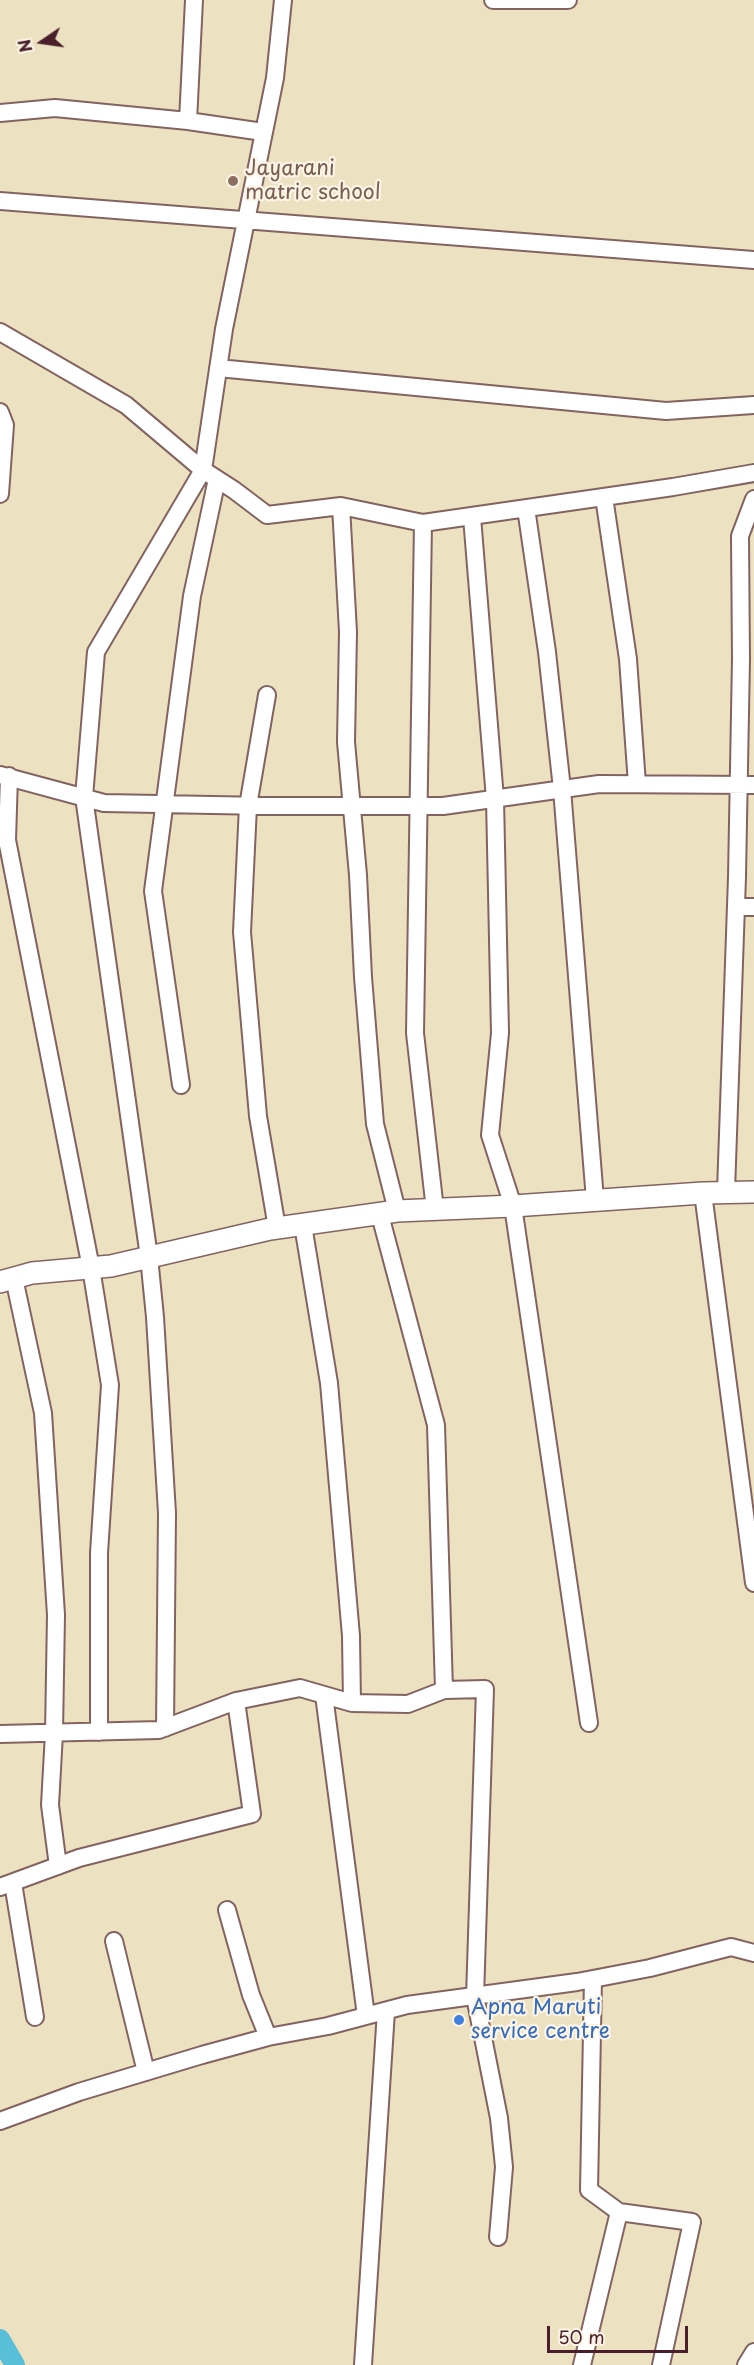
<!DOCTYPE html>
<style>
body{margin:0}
#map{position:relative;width:754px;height:2365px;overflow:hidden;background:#ece2c1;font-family:"Playpen Sans",sans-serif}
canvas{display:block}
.north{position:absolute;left:12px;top:12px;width:60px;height:60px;-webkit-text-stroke:4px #fcf5e5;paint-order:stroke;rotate:257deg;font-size:16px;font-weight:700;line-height:24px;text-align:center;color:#4a1f2b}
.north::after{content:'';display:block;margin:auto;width:21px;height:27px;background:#4a1f2b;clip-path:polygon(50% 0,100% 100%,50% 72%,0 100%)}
.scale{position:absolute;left:547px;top:2326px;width:141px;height:27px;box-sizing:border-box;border:3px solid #4a1f2b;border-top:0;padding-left:8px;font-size:18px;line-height:21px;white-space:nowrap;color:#4a1f2b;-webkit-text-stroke:4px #fcf5e5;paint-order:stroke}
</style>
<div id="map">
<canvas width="754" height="2365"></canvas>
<div class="north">N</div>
<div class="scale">50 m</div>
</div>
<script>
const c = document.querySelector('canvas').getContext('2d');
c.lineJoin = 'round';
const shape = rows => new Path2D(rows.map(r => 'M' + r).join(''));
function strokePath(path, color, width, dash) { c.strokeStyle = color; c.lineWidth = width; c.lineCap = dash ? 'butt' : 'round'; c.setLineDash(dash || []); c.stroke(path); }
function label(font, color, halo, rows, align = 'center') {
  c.font = font + ' "Playpen Sans",sans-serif'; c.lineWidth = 4.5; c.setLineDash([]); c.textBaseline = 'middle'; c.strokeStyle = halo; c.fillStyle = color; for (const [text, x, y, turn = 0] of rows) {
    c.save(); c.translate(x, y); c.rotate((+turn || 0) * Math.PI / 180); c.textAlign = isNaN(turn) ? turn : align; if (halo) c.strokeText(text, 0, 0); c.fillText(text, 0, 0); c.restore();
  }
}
strokePath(shape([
 [0,2339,15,2365]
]), '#59bed7', 20);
const minor = shape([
 [283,0,275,78,224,329,203,470,234,490,267,515,341,506,348,632,346,742,358,875,363,977,375,1124,397,1211],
 [493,0,568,0],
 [0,113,55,108,188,121,263,132],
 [188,121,194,0],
 [0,201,754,260],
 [0,332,126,405,203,470,96,652,84,797,149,1257,155,1317,167,1513,165,1728],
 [218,368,666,411,754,405],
 [0,412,5,425,0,494],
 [604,497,628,659,637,784],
 [341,506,423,523,673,487,754,473],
 [526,508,547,652,562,789,595,1200],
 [472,517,495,799,500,1033,490,1135,513,1206,589,1723],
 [423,523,415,1033,435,1210],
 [267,695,248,806,242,932,258,1116,277,1228],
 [0,775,104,803,267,806,443,806,599,784,754,785],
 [9,776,7,840,91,1268,110,1385,99,1553,99,1732],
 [736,907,754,907],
 [181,1085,153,891,192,596,217,479],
 [726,1191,737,877,741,659,740,536,754,499],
 [703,1193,754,1583],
 [380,1215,436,1425,444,1690,485,1689,475,1997,499,2118,504,2167,498,2237],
 [303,1225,329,1383,351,1636,352,1703,408,1704,444,1690],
 [14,1278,43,1413,56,1615,54,1733,50,1805,58,1866],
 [324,1695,366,2016],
 [0,1734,159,1730,236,1701,300,1688,352,1703],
 [13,1883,35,2017],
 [0,1887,79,1858,252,1814,236,1701],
 [227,1910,251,1995,268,2037],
 [114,1941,146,2072],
 [0,2121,79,2092,202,2055,268,2037,328,2026,407,2005,577,1982,650,1968,731,1947,754,1953],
 [619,2212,692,2222,661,2365],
 [363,2365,386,2011],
 [582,2365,619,2212,589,2190,593,1979],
 [746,2365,754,2352]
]);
const tertiary = shape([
 [0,1282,32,1273,111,1266,270,1229,397,1211,513,1206,703,1193,754,1192]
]);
strokePath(minor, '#836360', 20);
strokePath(tertiary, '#836360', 24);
strokePath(minor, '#fff', 16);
strokePath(tertiary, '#fff', 21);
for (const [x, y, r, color] of [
 [233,181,6,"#8d6e63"],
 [459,2020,6,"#3f7fe0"]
]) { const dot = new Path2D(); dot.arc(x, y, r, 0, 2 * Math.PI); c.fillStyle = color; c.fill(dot); strokePath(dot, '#fcf5e5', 2); }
label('21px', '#785e54', '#fcf5e5', [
 ["Jayarani",245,169],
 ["matric school",245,193]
], 'left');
label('21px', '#366cbe', '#fcf5e5', [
 ["Apna Maruti",471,2008],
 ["service centre",471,2032]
], 'left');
</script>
